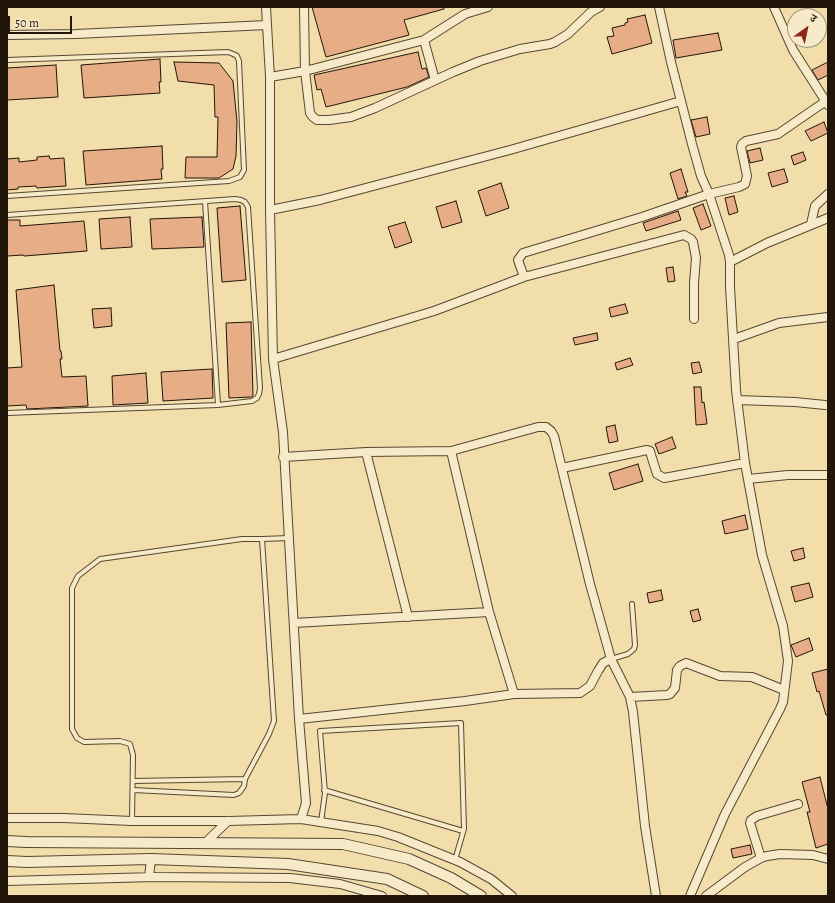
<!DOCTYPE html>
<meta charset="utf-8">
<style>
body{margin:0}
#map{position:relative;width:835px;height:903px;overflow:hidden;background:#f2deab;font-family:Alegreya,"Noto Serif Devanagari",serif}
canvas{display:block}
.frame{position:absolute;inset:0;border:8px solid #22150a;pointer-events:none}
.north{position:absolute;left:787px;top:8px;width:40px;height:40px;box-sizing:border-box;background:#f7eac8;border:1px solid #a2957c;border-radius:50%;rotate:33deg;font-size:11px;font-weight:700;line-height:16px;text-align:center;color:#22150a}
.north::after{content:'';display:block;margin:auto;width:14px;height:18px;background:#8f2418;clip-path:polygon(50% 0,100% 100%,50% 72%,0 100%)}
.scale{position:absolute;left:8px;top:16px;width:64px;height:18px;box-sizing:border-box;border:2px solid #22150a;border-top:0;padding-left:5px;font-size:12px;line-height:14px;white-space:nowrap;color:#22150a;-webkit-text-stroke:3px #f7eac8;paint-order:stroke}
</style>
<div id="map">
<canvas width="835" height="903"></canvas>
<div class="frame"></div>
<div class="north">उ</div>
<div class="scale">50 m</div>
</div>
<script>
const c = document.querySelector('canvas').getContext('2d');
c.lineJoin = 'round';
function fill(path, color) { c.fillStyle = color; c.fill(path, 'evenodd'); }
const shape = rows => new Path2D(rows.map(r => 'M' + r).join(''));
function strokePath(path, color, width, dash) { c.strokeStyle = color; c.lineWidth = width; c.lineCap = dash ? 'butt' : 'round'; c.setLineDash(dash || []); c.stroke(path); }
const building = shape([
 [312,7,444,7,444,9,404,20,409,35,326,57,312,7],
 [645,15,652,43,612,54,607,37,614,36,612,28,625,25,625,23,628,22,627,19,645,15],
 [718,33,722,50,676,58,673,40,718,33],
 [418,52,422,69,426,68,429,77,407,87,326,107,321,89,317,90,314,75,418,52],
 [160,59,161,82,159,82,160,93,84,98,81,65,160,59],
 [174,62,219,63,233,81,237,122,236,156,233,169,219,178,185,178,186,157,217,157,218,117,215,117,214,85,178,81,174,62],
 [828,62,828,75,818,80,812,70,828,62],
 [56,65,58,97,7,100,7,68,56,65],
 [707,117,710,134,696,137,691,120,707,117],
 [824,122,828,133,811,141,805,131,824,122],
 [162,146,163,169,161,169,162,179,86,185,83,151,162,146],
 [760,148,763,160,750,163,747,151,760,148],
 [803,152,806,160,794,165,791,156,803,152],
 [49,156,50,159,64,158,66,186,37,188,36,186,18,187,18,189,7,190,7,159,19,158,19,162,37,160,37,157,49,156],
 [681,169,688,192,685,192,687,196,678,199,670,173,681,169],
 [784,169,788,182,772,187,768,173,784,169],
 [501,183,509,208,486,216,478,191,501,183],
 [734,196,738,212,729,215,725,198,734,196],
 [456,201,462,222,442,228,436,207,456,201],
 [703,204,711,226,701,230,693,208,703,204],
 [240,206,246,280,222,282,217,208,240,206],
 [678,211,681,220,646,231,643,223,678,211],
 [130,217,132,247,101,249,99,219,130,217],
 [202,217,204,247,152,249,150,219,202,217],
 [7,220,20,220,20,226,84,221,87,251,24,256,23,255,7,256,7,220],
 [405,222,412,242,395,248,388,227,405,222],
 [673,267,675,281,668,282,666,268,673,267],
 [54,285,60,351,61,351,62,359,60,359,62,377,86,376,88,406,27,409,26,405,7,406,7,368,22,367,16,290,54,285],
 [625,304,628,313,611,317,609,308,625,304],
 [111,308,112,326,94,328,92,309,111,308],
 [251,322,253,396,251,397,229,398,226,323,251,322],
 [597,333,598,340,575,345,573,338,597,333],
 [630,358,633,365,617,370,615,363,630,358],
 [699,362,702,372,693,374,691,363,699,362],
 [212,369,213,398,163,401,161,372,212,369],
 [146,373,148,403,113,405,112,376,146,373],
 [694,387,701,387,702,403,704,402,707,424,696,425,694,387],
 [615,425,618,441,609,443,606,427,615,425],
 [672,437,676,448,659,454,655,444,672,437],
 [638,464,643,481,614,490,609,473,638,464],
 [745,515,748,529,725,534,722,521,745,515],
 [803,548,805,558,794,561,791,551,803,548],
 [809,583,813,597,795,602,791,587,809,583],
 [661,590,663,600,649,603,647,593,661,590],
 [698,609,701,620,693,622,690,611,698,609],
 [809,638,813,650,796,657,791,645,809,638],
 [828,669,828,715,826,715,819,691,817,692,812,673,828,669],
 [820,777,828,809,828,844,816,848,807,812,810,812,802,782,820,777],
 [750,845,752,854,733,858,731,849,750,845]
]);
fill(building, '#e7ad87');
strokePath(building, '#22150a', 1);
const service = shape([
 [7,60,228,52,233,54,237,56,239,61,244,170,240,177,229,181,7,196],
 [205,201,218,405],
 [7,215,235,199,241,200,245,202,248,207,260,388,259,394,257,398,252,401,218,405,7,413],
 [262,539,289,538],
 [611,659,628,654,634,649,635,645,632,604],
 [133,781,245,779],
 [324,790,463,831],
 [132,821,133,755,130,744,120,741,84,742,77,738,72,729,72,588,78,576,100,559,242,539,262,539,274,721,269,734,245,779,244,786,239,793,234,795,133,790],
 [321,822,325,793,320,731,461,723,464,829,455,860]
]);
const minor = shape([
 [304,7,305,71,310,113,313,117,317,120,329,120,351,117,375,108,453,72,480,61,520,49,550,44,555,42,568,34,591,12,600,7],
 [659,7,671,62,692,144,701,176,709,194,729,255,730,262,730,287,736,390,745,463,762,555,783,626,788,661,783,702,780,709,725,814,690,896],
 [774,7,793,50,828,105],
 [267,25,270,77,270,210,320,200,510,150,681,101],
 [7,35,76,34,267,25,266,7],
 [424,40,435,80],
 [270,77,305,71,424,40,465,14,488,7],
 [270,210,273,359],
 [811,224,815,206,828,194],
 [730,262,767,243,828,218],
 [524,277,518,260,523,253,642,217,709,194,739,187,745,184,747,176,741,147,742,144,746,141,778,134,826,101],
 [734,339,779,323,828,317],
 [737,400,795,402,825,405],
 [451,451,489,612,514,694],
 [366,452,408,617],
 [283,457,366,452,451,451,538,427,546,427,551,431,554,436,590,584,611,659,630,697,633,712,645,826,656,896],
 [562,468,647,450,650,451,651,455,657,474,664,478,745,463],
 [748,479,788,475,828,475],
 [294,623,489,612],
 [630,697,667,695,670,694,675,688,677,670,680,666,686,663,720,676,752,677,784,690],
 [299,719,465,701,514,694,580,693,590,686,598,671,603,663,611,659],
 [7,818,64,818,132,821,228,821,301,819,378,831,398,837,460,862,491,879,512,896],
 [301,819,306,803,299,719,283,432,273,359,434,311,524,277,684,235,691,239,693,242,696,258,694,283,694,319],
 [206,842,228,821],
 [761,858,750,823,751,820,757,816,798,804],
 [149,877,151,859],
 [7,881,154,877,290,878,340,884,382,896],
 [706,896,745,867,761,858,767,856,780,854,813,855,828,859]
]);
const tertiary = shape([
 [7,841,26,842,343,844,409,859,451,878,481,896],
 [7,861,27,862,151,859,288,864,387,879,423,896]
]);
strokePath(service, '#564732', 6);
strokePath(minor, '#564732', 10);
strokePath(tertiary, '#564732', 12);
strokePath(service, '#f7eac8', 4);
strokePath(minor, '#f7eac8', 8);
strokePath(tertiary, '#f7eac8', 10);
</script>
